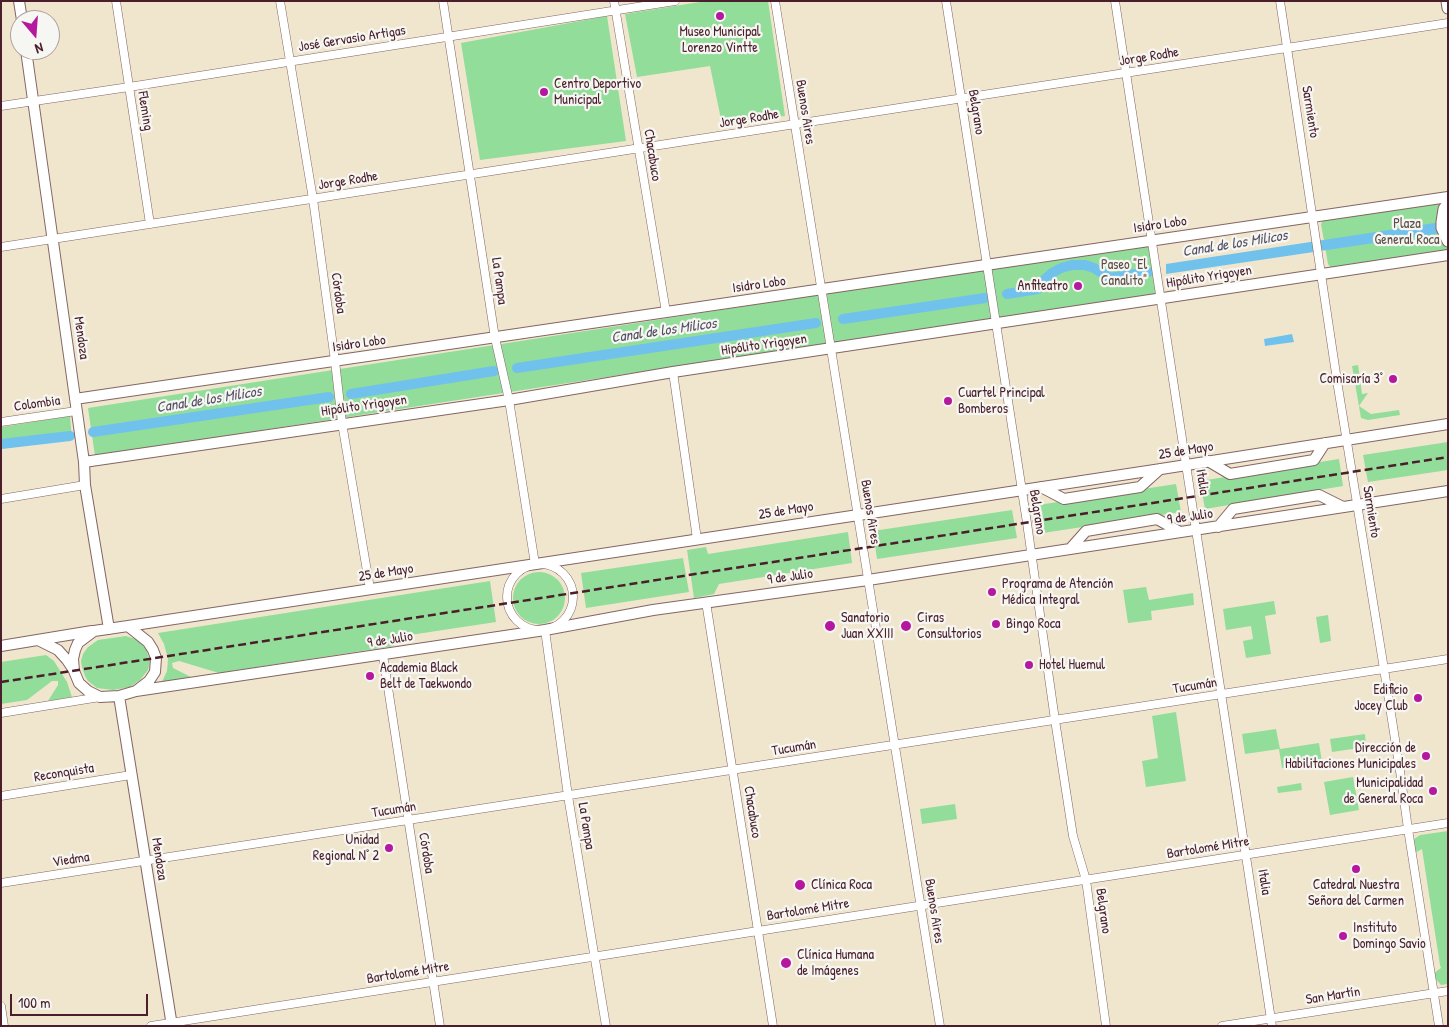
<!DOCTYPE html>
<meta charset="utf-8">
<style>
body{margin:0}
#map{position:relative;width:1449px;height:1027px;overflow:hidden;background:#f0e6ce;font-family:"Patrick Hand",sans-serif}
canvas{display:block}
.frame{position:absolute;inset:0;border:2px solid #4a1f2b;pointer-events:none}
.north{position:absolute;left:10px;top:10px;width:50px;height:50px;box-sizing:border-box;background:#f6f6f2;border:1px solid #b1a0a2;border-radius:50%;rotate:162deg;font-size:14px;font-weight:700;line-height:20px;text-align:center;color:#4a1f2b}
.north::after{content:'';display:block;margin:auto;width:18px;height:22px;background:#b5179e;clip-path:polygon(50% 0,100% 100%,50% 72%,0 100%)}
.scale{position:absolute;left:10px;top:994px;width:138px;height:22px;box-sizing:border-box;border:2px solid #4a1f2b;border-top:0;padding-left:6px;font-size:15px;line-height:18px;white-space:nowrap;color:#4a1f2b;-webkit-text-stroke:4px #f6f6f2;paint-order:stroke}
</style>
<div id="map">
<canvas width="1449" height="1027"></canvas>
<div class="frame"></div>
<div class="north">N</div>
<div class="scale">100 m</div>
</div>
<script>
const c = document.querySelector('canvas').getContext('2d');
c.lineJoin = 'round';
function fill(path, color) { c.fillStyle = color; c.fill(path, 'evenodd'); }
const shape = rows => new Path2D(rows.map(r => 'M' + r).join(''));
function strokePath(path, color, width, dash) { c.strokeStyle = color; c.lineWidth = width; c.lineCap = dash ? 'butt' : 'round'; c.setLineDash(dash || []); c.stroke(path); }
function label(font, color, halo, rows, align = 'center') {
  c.font = font + ' "Patrick Hand",sans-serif'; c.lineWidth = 4.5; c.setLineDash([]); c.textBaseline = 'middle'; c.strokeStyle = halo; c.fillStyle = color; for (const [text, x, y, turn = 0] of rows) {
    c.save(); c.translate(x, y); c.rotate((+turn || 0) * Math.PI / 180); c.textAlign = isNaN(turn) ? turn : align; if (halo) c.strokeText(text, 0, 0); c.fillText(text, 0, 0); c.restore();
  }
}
fill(shape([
 [706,1,768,1,785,116,722,124,710,66,637,77,625,14],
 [607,16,626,141,480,160,461,43],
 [1442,201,1448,252,1331,268,1328,264,1321,224,1324,219],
 [1153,243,1157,295,685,365,95,456,88,408],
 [1358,365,1362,394,1368,393,1359,406,1371,414,1399,410,1400,415,1368,420,1361,418,1352,366],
 [70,416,72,439,1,449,1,427],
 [1448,442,1448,470,1368,482,1363,455],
 [1339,459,1343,486,1205,509,1200,481],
 [1176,484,1181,512,1043,533,1038,505],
 [1012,510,1017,538,877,559,873,531],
 [848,532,852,563,719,584,714,594,694,598,687,550,706,547,708,554],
 [683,558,689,592,586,608,581,573],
 '513 598a26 26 0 1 1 52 0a26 26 0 1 1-52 0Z',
 [490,581,496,622,397,637,394,646,219,673,179,661,172,663,173,668,191,677,162,682,167,671,168,659,164,644,158,633],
 [1146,587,1149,600,1193,593,1194,605,1151,611,1152,620,1128,623,1123,590],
 [1274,601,1276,614,1265,616,1271,654,1246,658,1243,641,1253,639,1251,626,1226,630,1223,609],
 [1328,615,1331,641,1320,643,1316,617],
 [126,636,138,640,146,649,150,661,148,670,140,680,130,687,113,690,97,688,88,681,85,676,82,667,81,661,83,654,88,647,98,640],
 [46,655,54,661,67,682,72,697,48,701,58,685,58,681,52,681,27,700,1,704,1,662],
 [1176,712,1186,781,1146,787,1142,761,1158,758,1152,716],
 [1276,729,1280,749,1319,743,1322,762,1282,768,1279,749,1245,754,1242,734],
 [1365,734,1366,747,1332,752,1330,739],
 [1353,777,1359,810,1330,815,1324,782],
 [1301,783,1302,790,1278,793,1277,787],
 [955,804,957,819,922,824,920,809],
 [1448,831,1448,984,1441,985,1435,978,1434,973,1441,968,1440,965,1422,849,1415,853,1414,839,1420,835]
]), '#92dd99');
fill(shape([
 [1448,221,1448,232,1166,274,1166,264],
 [1292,334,1294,342,1265,346,1264,339]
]), '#70c2ec');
strokePath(shape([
 [1007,294,1038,289,1043,281,1052,273,1061,268,1072,265,1085,265,1094,268,1110,278,1148,272],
 [843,319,985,298],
 [517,368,816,323],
 [351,394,494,371],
 [93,432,329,397],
 [1,444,70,436]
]), '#70c2ec', 10);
const street = shape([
 [116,1,150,224],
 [280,1,313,199,335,361,342,423,370,589],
 [443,1,495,338,509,400,535,564],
 [614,1,666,312],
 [775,1,940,1026],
 [946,1,1027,523,1055,720,1073,836,1086,880,1106,1026],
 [1115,1,1272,1026],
 [1280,1,1338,387,1384,669,1400,771,1408,829,1439,1026],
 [1,106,129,87,675,1],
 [1,247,1448,23],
 [673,372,697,539],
 [1,422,76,411],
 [1,499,85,485],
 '507 597a33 33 0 1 1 66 0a33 33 0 1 1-66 0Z',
 [706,602,773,1026],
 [545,630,568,796,606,1026],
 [383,655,440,1026],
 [1,713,100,697],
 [1,796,131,775],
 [1,883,1448,659],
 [1,1006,4,1026],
 [151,1026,1448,823],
 [1222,1026,1448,991]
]);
const secondary = shape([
 [19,1,22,20],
 [26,50,84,462,85,485,109,629],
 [75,399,1448,197],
 [1208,461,1230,474,1314,460,1325,443],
 [84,462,509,400,673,372,1448,255],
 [1041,487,1064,499,1140,487,1160,469],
 [1218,527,1233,509,1319,495,1343,507],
 [1070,549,1086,531,1157,519,1180,532],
 [128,626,1161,469,1448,424],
 [128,626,148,642,153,650,156,658,155,672,149,681,136,691,119,696,100,697,88,691,79,683,74,671,73,659,75,650,78,643,94,631,128,626],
 [38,640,58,650,67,660,73,669],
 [1,646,92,631],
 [136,691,545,630,653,610,868,580,1448,491],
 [119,696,172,1026]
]);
const primary = shape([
 [1447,1,1448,8],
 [1448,203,1444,209,1442,222,1442,228,1448,241]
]);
strokePath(street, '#846564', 9);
strokePath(secondary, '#846564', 12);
strokePath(primary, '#846564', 13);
strokePath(street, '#fff', 8);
strokePath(secondary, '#fff', 10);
strokePath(primary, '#fff', 11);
strokePath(shape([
 [1,682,1448,457]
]), '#4a1f2b', 2.5, [8, 4]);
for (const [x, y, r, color] of [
 [720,16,5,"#b5179e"],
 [544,92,5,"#b5179e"],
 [1078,286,5,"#b5179e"],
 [1393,379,5,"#b5179e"],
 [948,401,5,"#b5179e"],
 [992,592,5,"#b5179e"],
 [996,624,5,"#b5179e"],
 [830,626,6,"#b5179e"],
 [906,626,6,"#b5179e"],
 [1029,665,5,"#b5179e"],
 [370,676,5,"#b5179e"],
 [1418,698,5,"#b5179e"],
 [1426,756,5,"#b5179e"],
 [1433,791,5,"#b5179e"],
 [389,848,5,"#b5179e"],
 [1356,869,5,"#b5179e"],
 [800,885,6,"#b5179e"],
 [1343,936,5,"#b5179e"],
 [786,963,6,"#b5179e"]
]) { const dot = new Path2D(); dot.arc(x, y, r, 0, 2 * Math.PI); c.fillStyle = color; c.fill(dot); strokePath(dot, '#f6f6f2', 2); }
label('14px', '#4a1f2b', '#f6f6f2', [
 ["Museo Municipal",720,32,"center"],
 ["Lorenzo Vintte",720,48,"center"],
 ["Centro Deportivo",554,84],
 ["Municipal",554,100],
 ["Anfiteatro",1068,286,"right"],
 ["Comisaría 3°",1383,379,"right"],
 ["Cuartel Principal",958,393],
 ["Bomberos",958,409],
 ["Programa de Atención",1002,584],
 ["Médica Integral",1002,600],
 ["Sanatorio",841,618],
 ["Juan XXIII",841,634],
 ["Ciras",917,618],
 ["Consultorios",917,634],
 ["Bingo Roca",1006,624],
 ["Hotel Huemul",1039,665],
 ["Academia Black",380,668],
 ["Belt de Taekwondo",380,684],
 ["Edificio",1408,690,"right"],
 ["Jocey Club",1408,706,"right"],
 ["Dirección de",1416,748,"right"],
 ["Habilitaciones Municipales",1416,764,"right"],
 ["Municipalidad",1423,783,"right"],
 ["de General Roca",1423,799,"right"],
 ["Unidad",379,840,"right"],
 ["Regional N° 2",379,856,"right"],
 ["Clínica Roca",811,885],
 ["Catedral Nuestra",1356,885,"center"],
 ["Señora del Carmen",1356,901,"center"],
 ["Instituto",1353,928],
 ["Domingo Savio",1353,944],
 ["Clínica Humana",797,955],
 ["de Imágenes",797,971]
], 'left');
label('14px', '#4a1f2b', '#f6f6f2', [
 ["José Gervasio Artigas",352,39,-9],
 ["Jorge Rodhe",1149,57,-9],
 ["Fleming",145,111,81],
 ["Buenos Aires",805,112,81],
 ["Belgrano",976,112,81],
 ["Sarmiento",1310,112,81],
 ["Jorge Rodhe",749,119,-9],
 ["Chacabuco",652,155,81],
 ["Jorge Rodhe",348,181,-9],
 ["Isidro Lobo",1160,225,-8],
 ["Hipólito Yrigoyen",1209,277,-9],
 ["La Pampa",499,281,82],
 ["Isidro Lobo",759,285,-8],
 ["Córdoba",338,293,82],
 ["Mendoza",81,338,82],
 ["Isidro Lobo",359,344,-8],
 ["Hipólito Yrigoyen",764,345,-8],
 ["Colombia",37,404,-8],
 ["Hipólito Yrigoyen",364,406,-8],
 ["25 de Mayo",1186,451,-9],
 ["Italia",1202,482,81],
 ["25 de Mayo",786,511,-9],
 ["Buenos Aires",870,512,81],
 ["Belgrano",1037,512,81],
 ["Sarmiento",1371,512,81],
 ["9 de Julio",1190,517,-8],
 ["25 de Mayo",386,573,-9],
 ["9 de Julio",790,577,-8],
 ["9 de Julio",390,640,-9],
 ["Tucumán",1195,686,-9],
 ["Tucumán",794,748,-9],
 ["Reconquista",64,773,-9],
 ["Tucumán",394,810,-9],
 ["Chacabuco",752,812,81],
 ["La Pampa",586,826,81],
 ["Bartolomé Mitre",1208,848,-9],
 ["Córdoba",426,853,81],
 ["Mendoza",159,859,81],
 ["Viedma",71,860,-9],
 ["Italia",1264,882,81],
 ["Bartolomé Mitre",808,910,-9],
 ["Buenos Aires",934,911,81],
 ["Belgrano",1103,911,82],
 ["Bartolomé Mitre",408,973,-9],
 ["San Martín",1333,996,-9]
]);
label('14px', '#5c4e46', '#f6f6f2', [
 ["Plaza",1407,224],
 ["General Roca",1407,240],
 ["Paseo \"El",1124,265],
 ["Canalito\"",1124,281]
]);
label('italic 15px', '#555065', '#f6f6f2', [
 ["Canal de los Milicos",1235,244,-9],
 ["Canal de los Milicos",664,331,-8],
 ["Canal de los Milicos",209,400,-9]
]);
</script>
